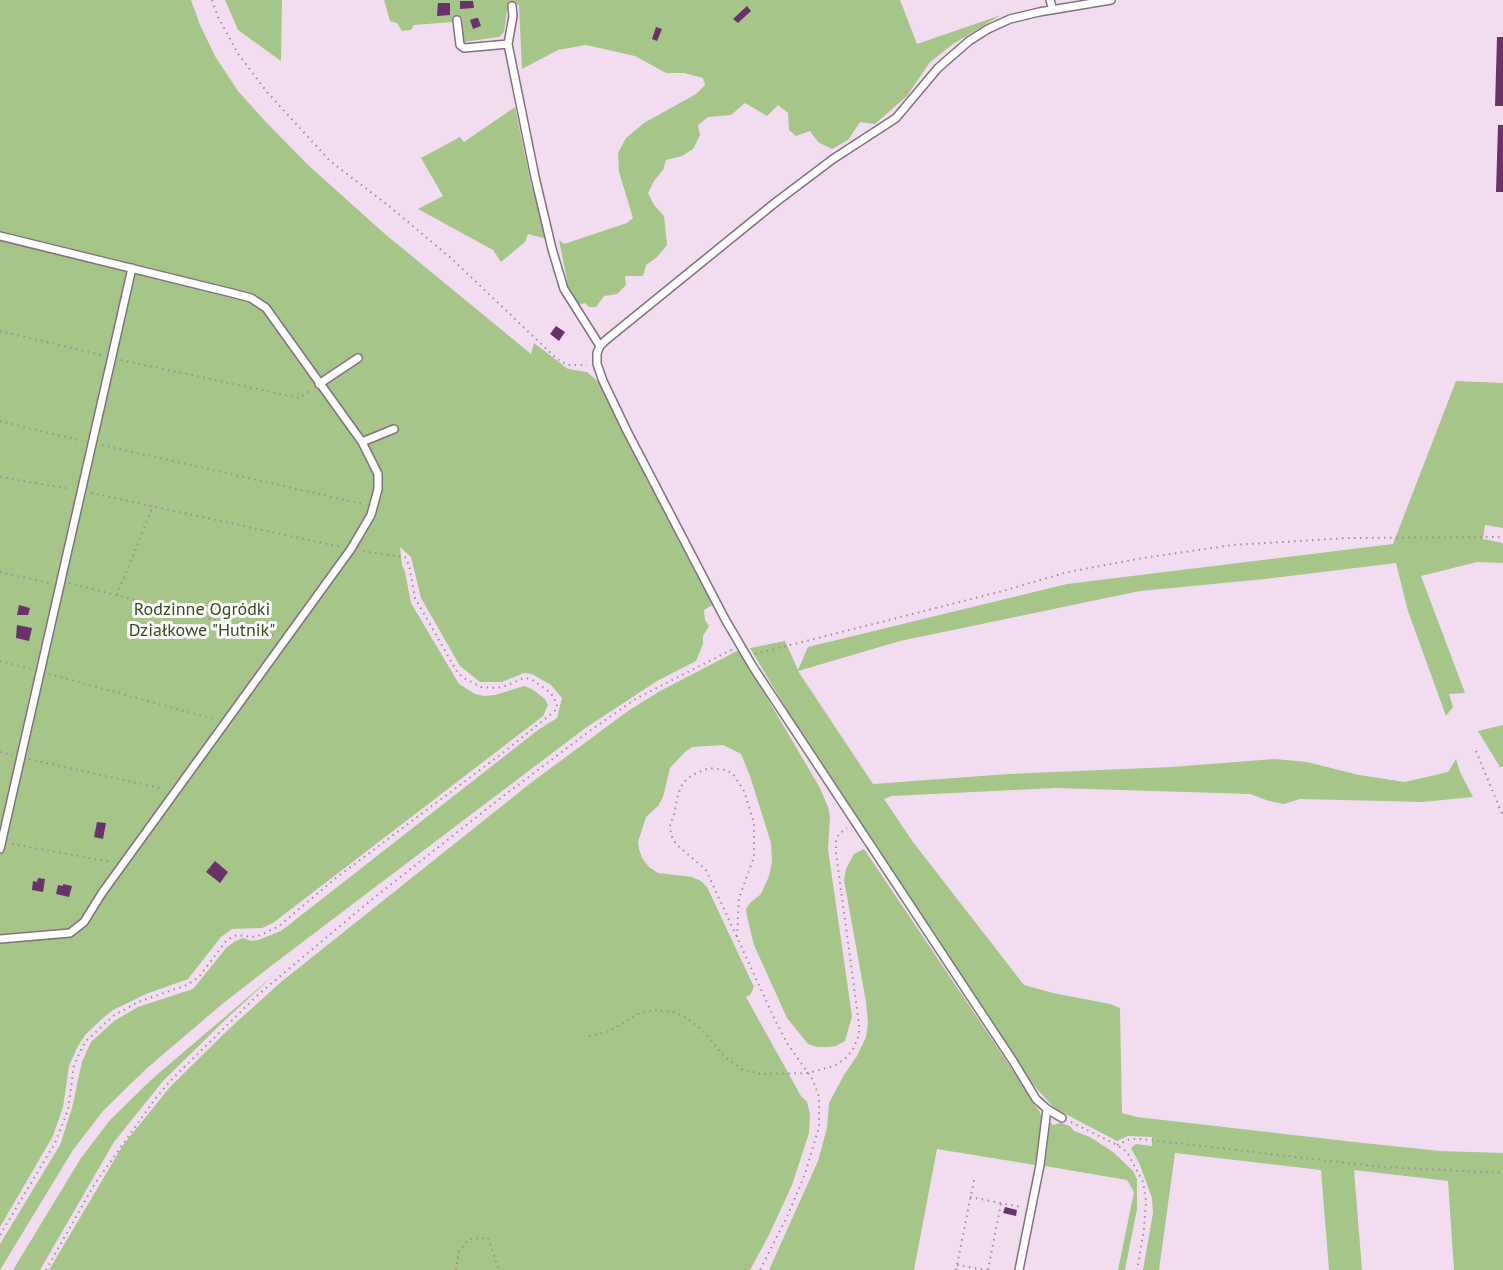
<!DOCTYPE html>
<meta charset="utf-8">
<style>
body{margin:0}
canvas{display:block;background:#f2ddf0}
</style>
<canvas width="1503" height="1270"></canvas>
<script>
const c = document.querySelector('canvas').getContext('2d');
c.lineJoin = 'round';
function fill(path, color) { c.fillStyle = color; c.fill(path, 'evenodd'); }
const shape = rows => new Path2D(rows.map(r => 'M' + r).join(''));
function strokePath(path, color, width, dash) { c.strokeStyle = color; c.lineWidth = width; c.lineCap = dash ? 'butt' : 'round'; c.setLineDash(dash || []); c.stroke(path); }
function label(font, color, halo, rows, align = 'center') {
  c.font = font + ' "PT Sans",sans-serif'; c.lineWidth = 6; c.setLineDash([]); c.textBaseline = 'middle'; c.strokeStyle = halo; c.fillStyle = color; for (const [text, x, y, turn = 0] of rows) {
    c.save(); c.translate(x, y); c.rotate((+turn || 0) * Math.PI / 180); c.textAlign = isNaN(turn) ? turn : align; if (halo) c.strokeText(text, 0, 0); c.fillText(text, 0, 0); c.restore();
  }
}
fill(shape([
 [0,0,191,0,200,25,215,56,238,91,264,120,308,165,385,234,531,354,534,343,568,369,587,372,602,385,648,482,677,532,714,604,704,610,705,620,709,626,703,636,703,644,696,661,657,681,584,729,271,966,221,1005,146,1069,103,1111,73,1150,0,1270,0,1244,60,1145,72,1108,82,1062,91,1042,114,1021,138,1007,193,989,227,947,236,941,243,938,251,941,258,940,281,931,538,730,557,718,562,698,551,685,532,674,524,673,502,682,480,682,460,666,421,598,411,557,400,547,402,565,405,572,411,603,459,684,475,694,484,696,495,695,524,686,532,689,545,699,548,705,543,716,273,923,262,928,232,929,221,937,188,979,146,994,113,1010,102,1019,85,1035,77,1048,69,1066,63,1107,53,1136,0,1227],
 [225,0,282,0,281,61,238,30],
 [384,0,900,0,917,44,1001,15,953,44,930,62,907,96,875,124,860,122,848,140,832,149,818,142,810,131,796,136,789,130,788,113,778,105,767,116,745,103,731,115,708,117,698,125,700,135,693,149,682,156,666,160,663,170,654,181,648,193,654,205,664,216,667,245,657,257,646,265,643,276,625,276,626,285,617,294,604,296,596,307,589,307,585,303,578,305,569,290,559,240,564,244,627,223,633,218,619,172,618,153,626,138,644,123,696,94,705,85,703,78,684,73,666,73,635,56,586,45,558,50,522,69,519,5,508,4,504,32,499,37,463,42,462,18,453,22,414,25,411,30,402,31,397,23,390,21],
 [515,107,531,184,547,239,528,234,525,242,501,262,493,250,418,209,443,196,421,158,460,137,464,142],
 [1456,381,1503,383,1503,528,1485,525,1483,539,1503,543,1503,563,1477,562,1421,576,1465,693,1449,694,1453,707,1446,716,1408,611,1396,563,1265,579,1140,591,900,641,798,671,873,784,1008,774,1171,767,1275,759,1307,762,1359,775,1405,782,1448,772,1456,759,1460,772,1473,797,1422,802,1300,799,1284,804,1269,801,1250,794,1056,788,891,796,884,799,913,842,1024,985,1053,993,1110,1004,1120,1008,1122,1113,1137,1117,1363,1143,1440,1151,1503,1153,1503,1270,1454,1270,1448,1181,1354,1170,1362,1270,1329,1270,1321,1170,1175,1153,1159,1270,1143,1270,1153,1213,1152,1198,1140,1165,1131,1148,1136,1144,1152,1146,1152,1137,1128,1136,1117,1141,1054,1108,1029,1080,812,752,750,648,785,641,798,670,808,647,1067,584,1393,544],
 [739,650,820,788,828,807,830,816,828,849,852,1016,845,1041,836,1046,827,1047,817,1047,808,1044,787,1018,754,945,747,916,746,909,750,903,761,894,769,876,772,862,771,843,750,776,741,754,723,745,692,747,685,752,670,768,663,797,658,806,646,817,638,842,639,849,642,858,649,867,658,873,692,877,701,881,707,887,754,987,750,995,746,997,801,1096,807,1102,810,1114,809,1133,792,1185,768,1237,750,1270,49,1270,123,1145,170,1087,230,1028,281,982,532,782,628,711,660,691],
 [1503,725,1503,767,1500,767,1478,731],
 [864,849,1026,1090,1033,1103,1040,1112,1042,1118,1035,1165,937,1149,914,1270,769,1270,818,1161,827,1128,829,1103,844,1075,857,1056,866,1037,868,1023,866,1002,844,880,846,869,854,854],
 [274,975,223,1022,163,1081,114,1142,40,1270,13,1270,81,1158,110,1120,152,1079],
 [1050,1122,1053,1125,1061,1123,1070,1126,1074,1131,1090,1137,1113,1152,1133,1171,1137,1179,1137,1209,1125,1270,1118,1270,1134,1192,1127,1180,1045,1166]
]), '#a5c589');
fill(shape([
 [460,1,473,1,474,8,460,9],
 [438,3,450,3,450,15,437,16],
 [747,6,751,11,738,23,733,19],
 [476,18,478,18,481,26,473,29,470,20],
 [656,27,662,29,657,41,652,39],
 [1497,37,1503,37,1503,106,1495,106],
 [1498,125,1503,125,1503,192,1496,192],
 [556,326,565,332,559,341,550,334],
 [19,605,30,608,28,615,17,615],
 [17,625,32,628,29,641,16,638],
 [97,822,106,823,103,839,94,837],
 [215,861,228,872,220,883,206,872],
 [38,878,45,879,43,892,32,890,33,881,37,882],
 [63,884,72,886,69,897,56,894,58,885,63,886],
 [1005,1207,1017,1210,1016,1216,1003,1213]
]), '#6a3269');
const service = shape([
 [1050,0,1053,10],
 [512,6,513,16,508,44,535,177,552,249,564,289,600,346],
 [457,20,460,45,464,48,508,44],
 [0,236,232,293,251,298,266,308,362,442,378,474,378,489,371,515,351,549,102,893,84,922,70,933,0,939],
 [319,384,358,358],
 [362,442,394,429],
 [0,849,132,268],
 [1062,1118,1047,1109,1036,1099,1013,1061,753,667,725,619,627,431,603,381,597,364,597,353,600,346,606,340,776,202,833,159,896,118,938,68,969,41,988,29,1010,19,1039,12,1111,0],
 [1019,1270,1040,1165,1047,1109]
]);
strokePath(service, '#837081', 10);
strokePath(shape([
 [212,0,218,17,239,55,267,92,330,161,389,206,452,259,557,359,568,365,587,365],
 [0,331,101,355],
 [121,360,299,398,312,389],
 [0,421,82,441],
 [102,445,363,504],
 [0,477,71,489],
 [91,493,341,547],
 [0,572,50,583],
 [69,583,276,636],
 [117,595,153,506],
 [755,654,999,592,1068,572,1143,558,1233,545,1348,538,1503,537],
 [0,661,32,669],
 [49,674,214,719],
 [1476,751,1503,816],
 [0,752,12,755],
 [29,759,164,789],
 [12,844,112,862],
 [737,937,739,898,754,857,754,823,744,791,733,774,726,770,709,768,692,775,683,783,678,794,674,815,670,824,671,835,676,844,706,870,775,1020,787,1043,813,1080,819,1097,819,1127,805,1174,787,1217,760,1270],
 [589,1036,608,1032,638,1014,654,1010,673,1012,687,1018,702,1030,725,1057,743,1070,762,1074,808,1073,834,1066,845,1059,853,1049,859,1035,859,1024,836,853,836,841,839,834,847,828],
 [1071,1122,1117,1145,1127,1152,1143,1182,1146,1201,1144,1229,1137,1270],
 [1117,1145,1130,1139,1141,1139,1383,1167,1503,1173],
 [970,1197,1021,1207],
 [0,1235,55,1143,68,1110,74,1065,85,1042,113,1016,138,1002,187,985,199,977,226,941,232,937,237,935,252,937,261,935,279,926,336,878,504,752,556,710,557,704,551,693,531,679,524,678,503,687,495,688,481,687,462,677,456,670,415,598,409,565,405,557,361,551],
 [957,1265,987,1270],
 [46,1270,94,1185,155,1099,171,1080,260,993,370,901,502,797,591,730,637,698,733,649],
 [456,1270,459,1251,469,1239,488,1238,499,1270],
 [956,1270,974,1180],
 [988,1270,1001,1203]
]), '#9d8e9c', 2, [1.5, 4.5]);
strokePath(service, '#fff', 7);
label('18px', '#344d19', '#fff', [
 ["Rodzinne Ogródki",202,610],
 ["Działkowe \"Hutnik\"",202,631]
]);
</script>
